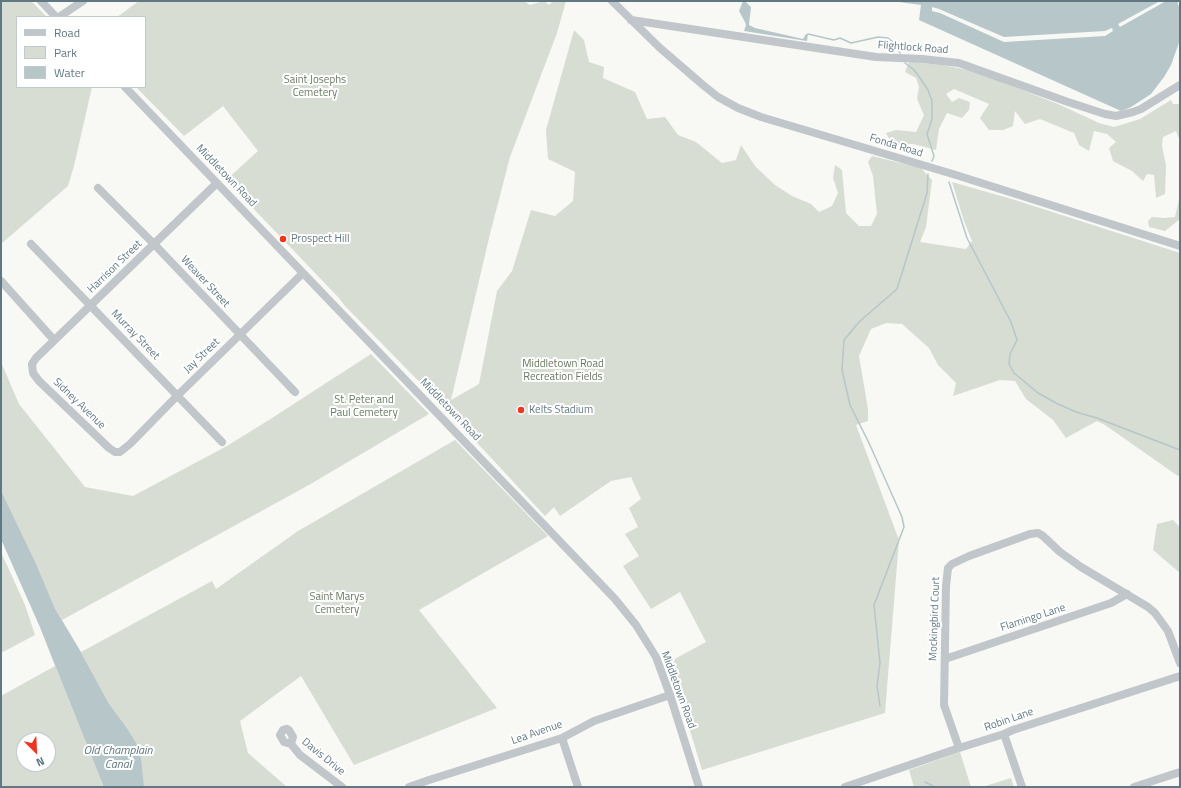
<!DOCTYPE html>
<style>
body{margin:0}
#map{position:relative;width:1181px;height:788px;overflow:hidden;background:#f8f8f5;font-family:"Titillium Web",sans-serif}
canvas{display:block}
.frame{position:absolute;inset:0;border:2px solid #617882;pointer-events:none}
.legend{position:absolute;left:16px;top:16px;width:130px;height:72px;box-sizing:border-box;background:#fff;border:1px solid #c0c9cd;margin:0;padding:5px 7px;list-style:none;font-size:12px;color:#617882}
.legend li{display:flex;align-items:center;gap:8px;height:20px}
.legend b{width:20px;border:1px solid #c0c9cd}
.north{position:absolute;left:16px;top:732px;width:40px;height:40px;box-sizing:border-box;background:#fff;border:1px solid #c0c9cd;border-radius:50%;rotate:156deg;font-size:11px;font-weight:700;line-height:16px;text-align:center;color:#617882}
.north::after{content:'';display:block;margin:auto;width:14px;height:18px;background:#ed3520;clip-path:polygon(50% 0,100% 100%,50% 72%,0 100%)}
</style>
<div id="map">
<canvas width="1181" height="788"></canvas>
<div class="frame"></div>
<ul class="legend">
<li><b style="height:5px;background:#c0c6c9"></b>Road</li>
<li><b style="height:11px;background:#d8ddd4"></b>Park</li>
<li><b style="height:11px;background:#b6c6c9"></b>Water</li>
</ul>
<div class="north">N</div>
</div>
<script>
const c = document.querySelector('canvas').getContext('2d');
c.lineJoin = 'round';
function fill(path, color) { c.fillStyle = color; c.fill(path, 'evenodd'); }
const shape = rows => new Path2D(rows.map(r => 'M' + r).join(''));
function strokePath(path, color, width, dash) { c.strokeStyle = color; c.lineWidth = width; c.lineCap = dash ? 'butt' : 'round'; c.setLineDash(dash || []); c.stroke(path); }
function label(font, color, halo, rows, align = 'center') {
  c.font = font + ' "Titillium Web",sans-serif'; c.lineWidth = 4; c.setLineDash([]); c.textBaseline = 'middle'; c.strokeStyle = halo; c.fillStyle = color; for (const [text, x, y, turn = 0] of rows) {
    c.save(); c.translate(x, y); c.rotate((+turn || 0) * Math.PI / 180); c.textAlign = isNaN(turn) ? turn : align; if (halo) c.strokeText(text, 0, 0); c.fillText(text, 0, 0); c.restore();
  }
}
fill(shape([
 [1,1,31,1,47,17,17,17,17,87,92,87,74,166,68,186,1,244],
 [139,1,524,1,530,5,544,1,549,5,553,1,566,1,557,33,510,157,490,234,451,400,479,384,497,291,512,271,531,210,555,216,573,201,575,172,548,159,546,130,574,30,584,40,589,62,604,67,603,78,635,92,647,119,665,117,678,135,696,142,722,163,736,160,741,145,755,166,775,185,792,196,811,204,819,212,832,206,838,193,833,178,835,165,842,170,846,213,859,226,871,226,877,214,873,176,868,162,872,156,921,168,932,180,926,227,920,242,966,249,972,241,964,221,952,182,1015,200,1180,253,1180,475,1178,476,1105,425,1097,421,1066,438,1053,420,1026,399,1015,381,1000,380,953,396,956,383,938,365,929,348,902,324,886,323,871,329,859,356,868,409,868,421,856,425,899,540,885,713,702,770,669,662,706,642,680,592,651,609,623,566,639,556,625,534,638,527,629,508,641,499,631,477,611,481,560,516,554,507,545,516,442,405,345,306,338,297,226,180,258,151,223,106,184,136,136,87,145,87,145,17,117,17],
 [909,62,942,65,974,71,1058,104,1099,123,1114,127,1140,119,1171,100,1173,104,1180,104,1180,141,1176,131,1163,137,1162,146,1166,165,1165,194,1156,198,1154,175,1147,174,1143,181,1132,171,1113,161,1109,148,1116,142,1107,134,1094,131,1089,151,1079,145,1074,133,1040,119,1025,124,1015,111,1013,126,1003,130,989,130,980,118,989,104,954,89,946,94,952,102,959,98,970,102,969,110,962,118,947,113,939,129,936,150,913,144,892,144,886,133,896,130,916,132,924,115,917,99,919,87,916,78,905,72],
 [1180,195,1180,219,1165,231,1149,227,1148,221,1152,217,1164,218,1175,217],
 [371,354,429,414,309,485,62,620,81,652,212,581,216,589,298,531,455,440,548,536,419,610,497,708,354,765,301,676,240,721,248,753,287,787,1,787,1,696,55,666,40,627,1,539,1,362,19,404,85,487,133,496,227,446,272,418],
 [24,740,48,740,48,764,24,764],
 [1173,520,1180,527,1180,573,1153,550,1157,524],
 [1,552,25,605,35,635,1,653],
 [960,752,971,787,914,787,909,770],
 [1011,778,1014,787,982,787]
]), '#d8ddd4');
fill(shape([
 [743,1,745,1,751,7,749,25,755,28,803,39,806,34,808,34,807,41,744,31,746,25,745,22,739,11],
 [892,1,1177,1,1180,10,1180,40,1171,65,1164,77,1151,94,1131,107,1121,111,919,20,921,5],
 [1,491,36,564,55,609,79,649,109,704,126,727,140,749,144,787,104,787,40,627,1,539]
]), '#b6c6c9');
fill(shape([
 [1160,1,1166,1,1120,27,1118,24],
 [932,7,939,9,1004,37,1105,31,1112,28,1113,31,1105,36,1004,42,940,13,932,11]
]), '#f8f8f5');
strokePath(shape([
 [808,34,834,40,840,38,851,43,878,37,888,38,893,42,900,53],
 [905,63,913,69,918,75,928,90,932,101,932,119,927,134,934,156,932,161],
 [949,182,967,238,1011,322,1017,340,1010,354,1009,364,1014,373,1038,393,1058,404,1076,412,1097,418,1180,450],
 [880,706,877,686,880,663,874,605,904,527,902,517,869,443,850,405,842,370,844,340,859,322,897,289,927,193,928,174],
 [925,782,935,787]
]), '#b6c6c9', 1.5);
strokePath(shape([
 [41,1,56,17],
 [612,1,660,48,703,85,718,97,738,108,761,117,956,175,1180,246],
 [59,17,83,1],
 [631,20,876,57,922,59,959,63,1068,102,1105,114,1116,116,1133,112,1141,109,1180,85],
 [125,87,615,599,636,625,656,657,670,695,699,787],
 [217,183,36,358,32,364,33,373,39,381,109,448,115,452,120,452,130,444,177,396,303,273],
 [98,188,154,244,295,392],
 [31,244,222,442],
 [1,281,54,340],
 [945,659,1111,603,1127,594],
 [287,729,289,730,293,737,291,744,284,742,280,735,283,730,287,729],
 [1004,734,1022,787],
 [562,738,578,787],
 [291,744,300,755,342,787],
 [959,748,944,705,946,586,948,568,952,564,969,556,1030,534,1038,533,1043,536,1060,552,1081,567,1148,607,1155,613,1168,631,1180,663],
 [409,787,429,780,562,738,594,721,670,695],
 [845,787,959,748,1004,734,1013,730,1180,676],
 [1134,787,1180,772]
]), '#c0c6c9', 8);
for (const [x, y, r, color] of [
 [283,239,4,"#ed3520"],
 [521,410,4,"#ed3520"]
]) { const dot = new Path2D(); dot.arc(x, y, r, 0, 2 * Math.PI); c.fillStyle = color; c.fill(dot); strokePath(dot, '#fff', 1.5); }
label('11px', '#617882', '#fff', [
 ["Flightlock Road",913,48,4],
 ["Fonda Road",896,146,17],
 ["Middletown Road",226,176,46],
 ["Harrison Street",115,267,-44],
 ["Weaver Street",205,282,47],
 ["Murray Street",135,335,46],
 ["Jay Street",202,356,-44],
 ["Sidney Avenue",79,404,44],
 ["Middletown Road",450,410,46],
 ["Flamingo Lane",1033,618,-18],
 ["Mockingbird Court",935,619,-88],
 ["Middletown Road",678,690,70],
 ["Robin Lane",1009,720,-19],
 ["Lea Avenue",537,733,-19],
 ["Davis Drive",323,757,39]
]);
label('11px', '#687960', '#fff', [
 ["Saint Josephs",315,80],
 ["Cemetery",315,93],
 ["Middletown Road",563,364],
 ["Recreation Fields",563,377],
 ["St. Peter and",364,400],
 ["Paul Cemetery",364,413],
 ["Saint Marys",337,597],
 ["Cemetery",337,610]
]);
label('11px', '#617882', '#fff', [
 ["Prospect Hill",291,239],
 ["Kelts Stadium",529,410]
], 'left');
label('italic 12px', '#5c787c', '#fff', [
 ["Old Champlain",118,751],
 ["Canal",118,765]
]);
</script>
